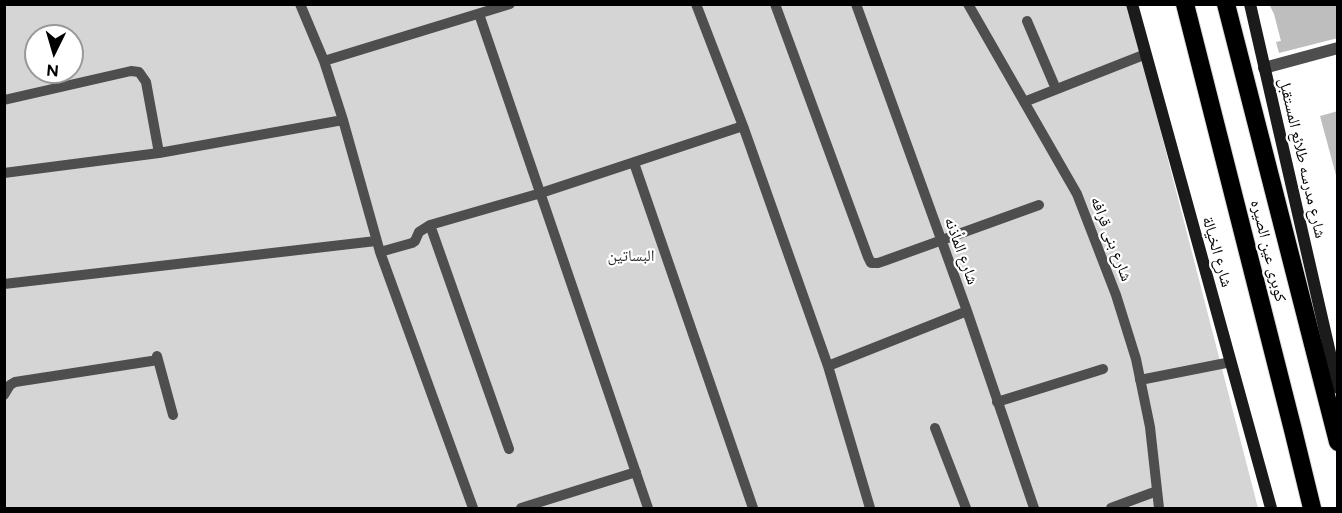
<!DOCTYPE html>
<meta charset="utf-8">
<style>
body{margin:0}
#map{position:relative;width:1342px;height:513px;overflow:hidden;background:#fff;font-family:Figtree,sans-serif}
canvas{display:block}
.frame{position:absolute;inset:0;border:6px solid #000;pointer-events:none}
.north{position:absolute;left:24px;top:24px;width:60px;height:60px;box-sizing:border-box;background:#fff;border:2px solid #999;border-radius:50%;rotate:185deg;font-size:16px;font-weight:700;line-height:24px;text-align:center;color:#000}
.north::after{content:'';display:block;margin:auto;width:21px;height:27px;background:#000;clip-path:polygon(50% 0,100% 100%,50% 72%,0 100%)}
</style>
<div id="map">
<canvas width="1342" height="513"></canvas>
<div class="frame"></div>
<div class="north">N</div>
</div>
<script>
const c = document.querySelector('canvas').getContext('2d');
c.lineJoin = 'round';
function fill(path, color) { c.fillStyle = color; c.fill(path, 'evenodd'); }
const shape = rows => new Path2D(rows.map(r => 'M' + r).join(''));
function strokePath(path, color, width, dash) { c.strokeStyle = color; c.lineWidth = width; c.lineCap = dash ? 'butt' : 'round'; c.setLineDash(dash || []); c.stroke(path); }
function label(font, color, halo, rows, align = 'center') {
  c.font = font + ' Figtree,"Noto Naskh Arabic",sans-serif'; c.lineWidth = 4.5; c.setLineDash([]); c.textBaseline = 'middle'; c.strokeStyle = halo; c.fillStyle = color; for (const [text, x, y, turn = 0] of rows) {
    c.save(); c.translate(x, y); c.rotate((+turn || 0) * Math.PI / 180); c.textAlign = isNaN(turn) ? turn : align; if (halo) c.strokeText(text, 0, 0); c.fillText(text, 0, 0); c.restore();
  }
}
fill(shape([
 [4,5,1128,5,1258,508,5,508],
 [36,36,72,36,72,72,36,72]
]), '#d5d5d5');
fill(shape([
 [1269,4,1338,4,1338,38,1279,53,1276,42,1281,41,1274,14],
 [1338,111,1338,179,1337,179,1320,116]
]), '#bebebe');
const highway = shape([
 [1185,4,1293,430,1312,508],
 [1226,4,1338,442]
]);
strokePath(highway, '#dbdbdb', 20);
strokePath(shape([
 [300,4,324,61,343,120,380,252,473,508],
 [696,4,743,126,828,366,870,508],
 [775,4,868,257,871,263,878,263,884,261,1039,205],
 [856,4,967,311,1034,508],
 [968,4,1077,194,1116,295,1136,359,1150,427,1159,508],
 [479,14,648,508],
 [1027,21,1056,89],
 [324,61,510,4],
 [4,100,131,71,139,72,146,82,159,153],
 [1024,102,1146,54],
 [634,163,753,508],
 [4,173,159,153,343,120],
 [430,225,509,449],
 [380,252,412,243,415,241,419,232,430,225,541,193,743,126],
 [4,284,376,241],
 [157,356,173,415],
 [828,366,967,311],
 [1140,380,1231,362],
 [4,395,10,385,15,382,158,360],
 [997,402,1103,369],
 [935,428,966,508],
 [521,508,636,472],
 [1111,508,1157,491]
]), '#4e4e4e', 10);
strokePath(shape([
 [1264,68,1338,48]
]), '#4e4e4e', 12);
strokePath(shape([
 [1132,4,1271,508],
 [1250,4,1338,388]
]), '#1b1b1b', 12);
strokePath(highway, '#000', 18);
label('16px', '#000', '#fff', [
 ["شارع مدرسه طلائع المستقبل",1302,158,77],
 ["شارع بنى قرافه",1111,239,69],
 ["شارع المأذنه",961,251,70],
 ["كوبرى عين الصيره",1268,251,76],
 ["شارع الخيالة",1217,252,74]
]);
label('16px', '#2c2c2c', '#fff', [
 ["البساتين",631,256]
]);
</script>
